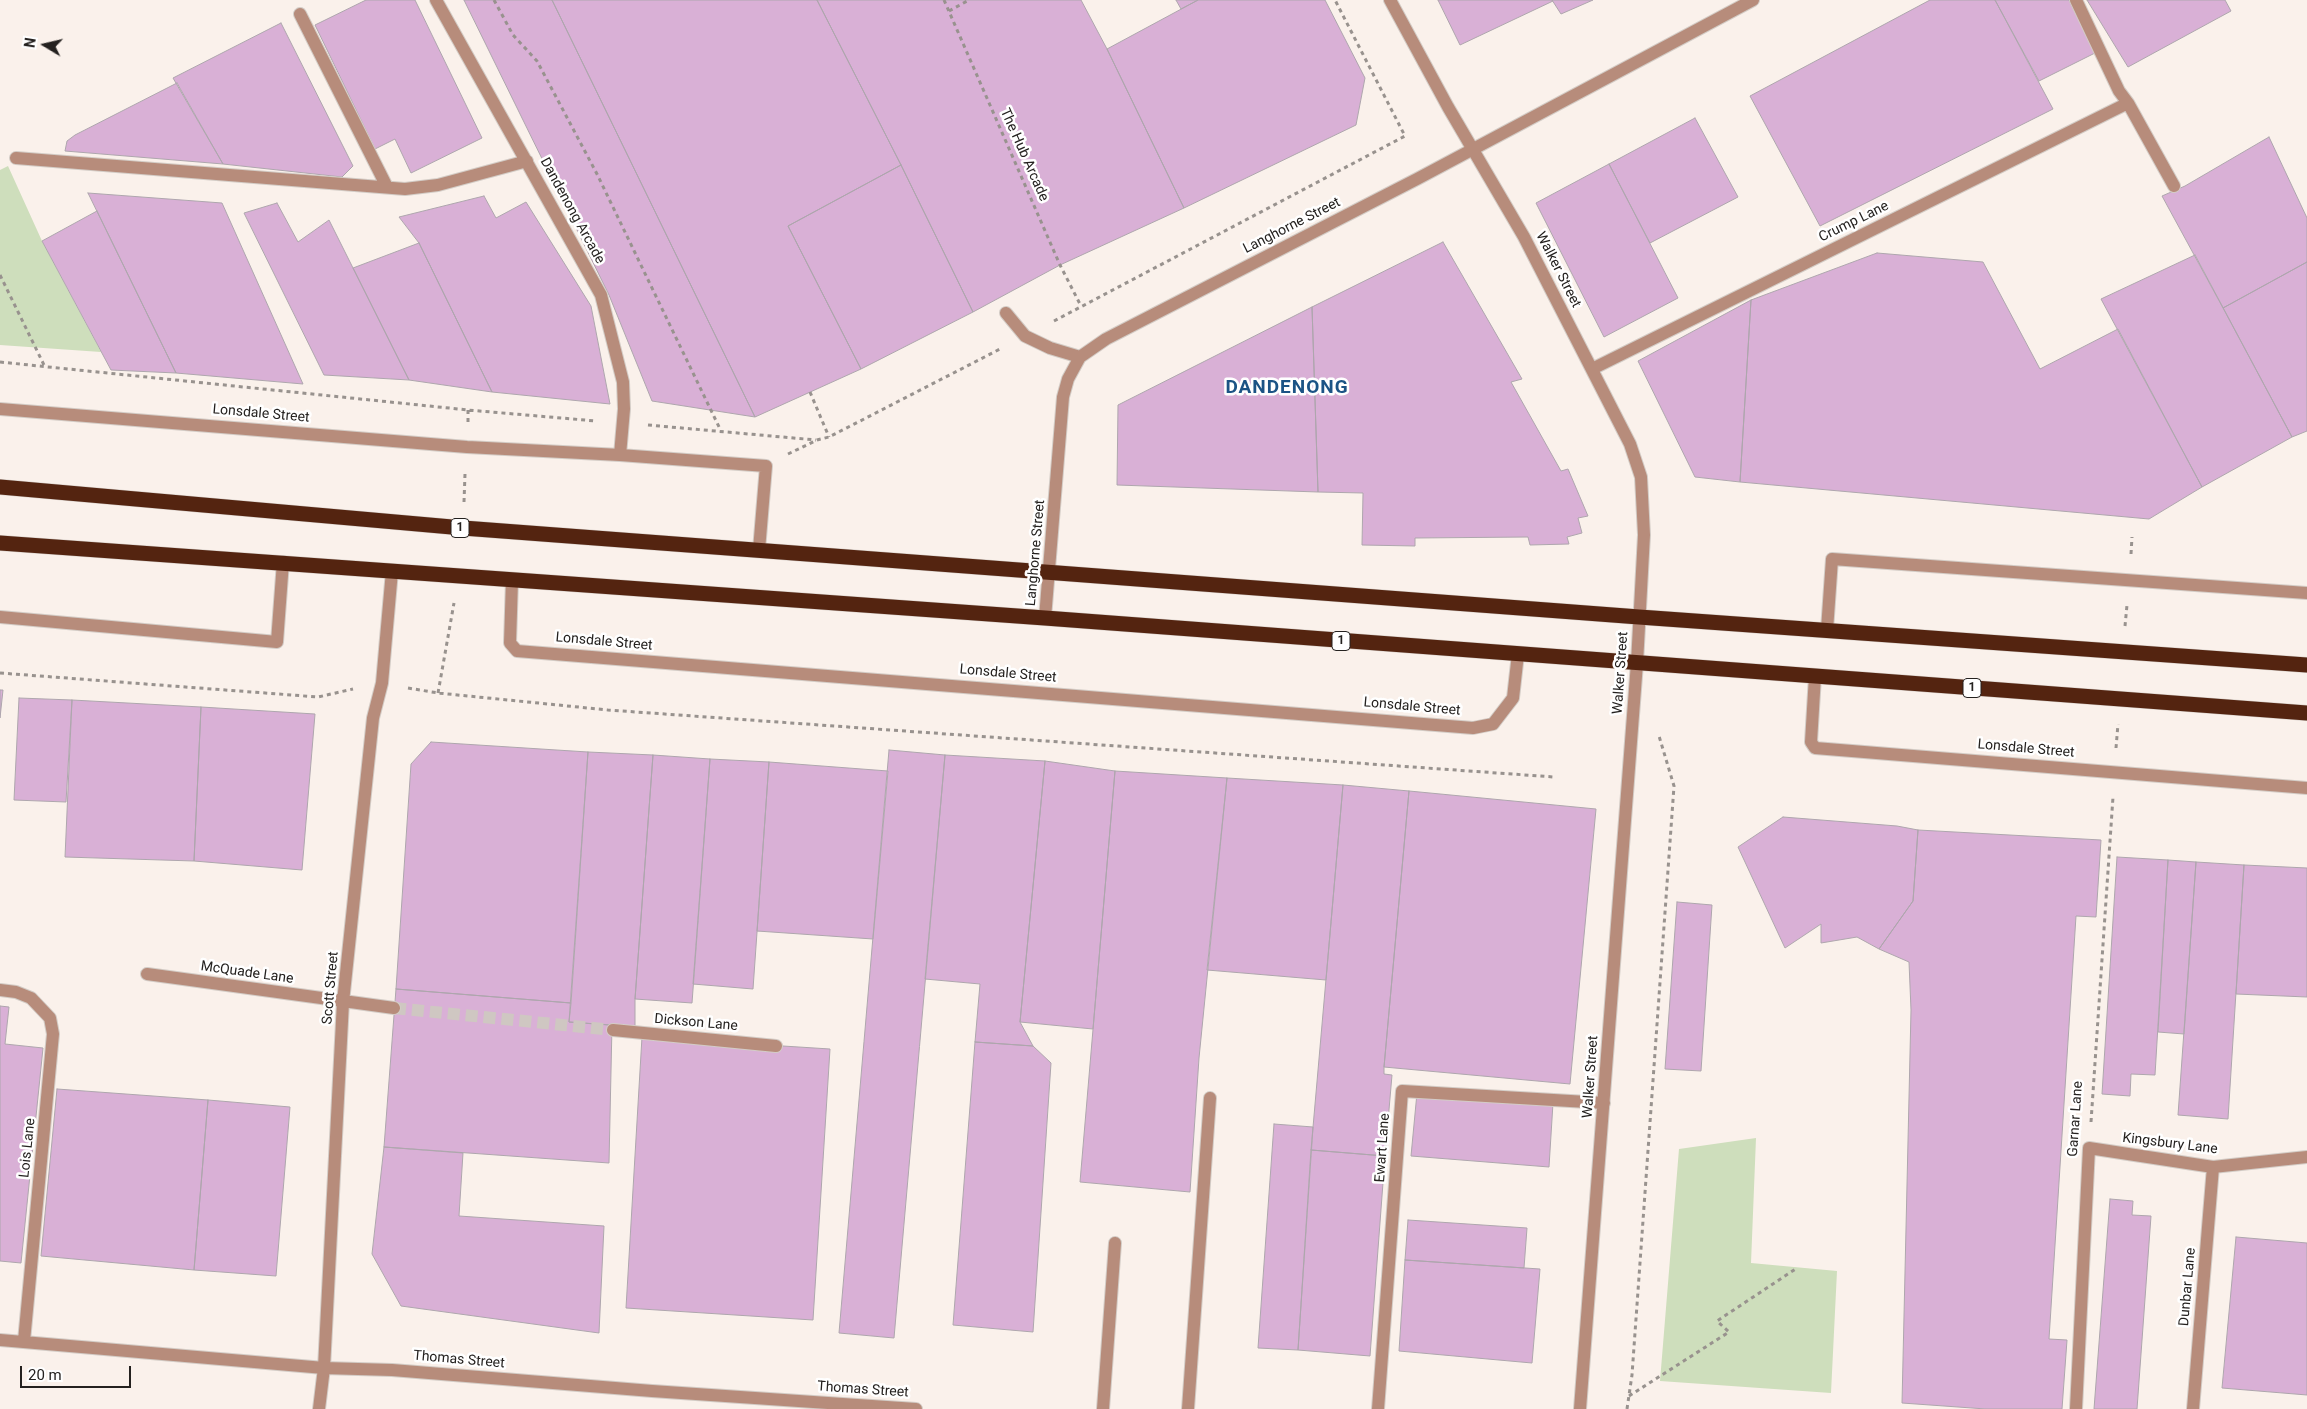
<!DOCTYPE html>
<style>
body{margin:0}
#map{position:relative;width:2307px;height:1409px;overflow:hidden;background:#faf1eb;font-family:Roboto,sans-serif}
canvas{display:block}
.north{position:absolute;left:20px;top:20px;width:50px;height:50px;-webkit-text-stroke:4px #fff;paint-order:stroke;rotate:279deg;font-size:14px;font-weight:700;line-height:20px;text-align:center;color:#24211f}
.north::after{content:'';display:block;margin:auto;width:18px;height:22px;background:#24211f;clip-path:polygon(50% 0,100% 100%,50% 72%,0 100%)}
.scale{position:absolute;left:20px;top:1366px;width:111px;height:22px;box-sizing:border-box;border:2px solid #24211f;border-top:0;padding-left:6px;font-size:15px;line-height:18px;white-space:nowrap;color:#24211f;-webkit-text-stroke:4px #fff;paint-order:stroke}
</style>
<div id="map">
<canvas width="2307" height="1409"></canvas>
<div class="north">N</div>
<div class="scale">20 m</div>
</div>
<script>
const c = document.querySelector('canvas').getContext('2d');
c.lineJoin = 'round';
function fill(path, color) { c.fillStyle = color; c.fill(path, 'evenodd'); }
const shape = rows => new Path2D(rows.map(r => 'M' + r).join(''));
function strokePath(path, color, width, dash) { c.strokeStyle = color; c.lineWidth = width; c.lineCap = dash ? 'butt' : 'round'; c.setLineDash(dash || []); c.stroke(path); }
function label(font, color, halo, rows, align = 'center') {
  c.font = font + ' Roboto,sans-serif'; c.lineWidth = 5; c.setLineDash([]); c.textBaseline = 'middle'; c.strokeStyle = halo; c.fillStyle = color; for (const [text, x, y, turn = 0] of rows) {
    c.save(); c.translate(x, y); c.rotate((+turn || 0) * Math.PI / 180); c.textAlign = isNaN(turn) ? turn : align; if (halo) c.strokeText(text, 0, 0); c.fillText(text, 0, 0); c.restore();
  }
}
fill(shape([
 [8,166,42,241,101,352,0,345,0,170],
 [1756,1138,1751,1263,1837,1271,1831,1393,1660,1381,1679,1149]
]), '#cedebc');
const building = shape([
 [366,0,415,0,482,138,411,173,395,139,375,149,315,25,366,0],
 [464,0,552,0,755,417,652,401,609,295,464,0],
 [552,0,817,0,901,165,788,226,861,369,755,417,552,0],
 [817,0,1081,0,1107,49,1184,208,1060,265,973,312,901,165,817,0],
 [1176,0,1198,0,1181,9,1176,0],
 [1198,0,1325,0,1365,78,1356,125,1184,208,1107,49,1198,0],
 [1438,0,1552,0,1553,1,1460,45,1438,0],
 [1552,0,1593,0,1561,14,1552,0],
 [1930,0,1995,0,2053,109,1820,226,1750,96,1930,0],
 [1995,0,2069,0,2095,53,2039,81,1995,0],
 [2087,0,2225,0,2231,11,2128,67,2087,0],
 [281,23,353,166,342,177,223,164,173,78,281,23],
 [177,83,223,164,65,151,67,141,75,135,177,83],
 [1695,118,1738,197,1650,243,1609,164,1695,118],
 [2269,137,2307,218,2307,262,2223,308,2162,196,2185,186,2269,137],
 [1609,164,1678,298,1604,337,1536,203,1609,164],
 [901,165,973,312,861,369,788,226,901,165],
 [88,193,222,203,303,384,176,373,88,193],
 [484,196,496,218,526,202,591,306,610,404,492,392,419,243,399,217,484,196],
 [277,203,298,242,329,220,409,380,324,375,244,213,277,203],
 [97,211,176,373,111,370,42,241,97,211],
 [1443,242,1522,379,1511,382,1561,471,1568,469,1588,516,1578,518,1582,533,1567,537,1569,544,1530,545,1528,537,1415,538,1415,546,1362,545,1363,493,1318,492,1312,307,1443,242],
 [419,243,492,392,409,380,353,268,419,243],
 [1877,253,1983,262,2040,369,2118,329,2202,487,2149,519,1740,482,1751,300,1877,253],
 [2195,255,2292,437,2202,487,2101,299,2195,255],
 [2307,262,2307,431,2292,437,2223,308,2307,262],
 [1751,300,1740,482,1695,477,1638,361,1751,300],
 [1312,307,1318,492,1117,485,1118,405,1312,307],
 [0,690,3,690,0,718,0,690],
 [19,698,72,700,66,802,14,800,19,698],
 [72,700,201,707,194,861,65,857,72,700],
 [201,707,315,714,302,870,194,861,201,707],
 [431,742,588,752,571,1003,396,989,411,764,431,742],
 [889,750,945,755,894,1338,839,1333,889,750],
 [588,752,653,755,635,999,635,1027,569,1022,588,752],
 [653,755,710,759,692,1003,635,999,653,755],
 [945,755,1045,761,1020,1022,1033,1046,975,1042,980,984,925,979,945,755],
 [710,759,769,762,753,989,693,984,710,759],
 [1045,761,1115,771,1093,1029,1020,1022,1045,761],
 [769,762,888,771,873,939,757,931,769,762],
 [1115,771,1227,778,1199,1058,1190,1192,1080,1182,1115,771],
 [1227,778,1343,785,1326,980,1207,970,1227,778],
 [1343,785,1409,791,1384,1067,1384,1074,1392,1075,1385,1156,1311,1150,1343,785],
 [1409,791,1596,809,1570,1084,1384,1067,1409,791],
 [1783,817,1897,826,1918,830,1913,901,1879,949,1857,937,1821,943,1821,924,1785,948,1738,847,1783,817],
 [1918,830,2101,840,2096,917,2076,916,2049,1339,2067,1340,2062,1409,1986,1409,1902,1403,1911,1010,1909,962,1879,949,1913,901,1918,830],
 [2117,857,2168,860,2155,1075,2131,1074,2130,1096,2102,1094,2117,857],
 [2168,860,2196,862,2184,1034,2158,1032,2168,860],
 [2196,862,2244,865,2228,1119,2178,1115,2196,862],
 [2244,865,2307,868,2307,997,2236,994,2244,865],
 [1677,902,1712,905,1701,1071,1665,1069,1677,902],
 [396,989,571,1003,569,1022,612,1025,609,1163,384,1147,396,989],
 [0,1006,9,1007,5,1044,43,1048,21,1263,0,1261,0,1006],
 [642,1037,830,1049,813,1320,626,1308,642,1037],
 [975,1042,1033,1046,1051,1063,1033,1332,953,1325,975,1042],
 [57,1089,208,1100,194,1270,41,1256,57,1089],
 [1417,1093,1553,1103,1549,1167,1411,1156,1417,1093],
 [208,1100,290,1107,276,1276,194,1270,208,1100],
 [1274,1124,1313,1127,1298,1350,1258,1348,1274,1124],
 [384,1147,463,1153,459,1216,604,1226,599,1333,401,1306,372,1254,384,1147],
 [1311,1150,1385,1156,1370,1356,1298,1350,1311,1150],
 [2110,1199,2133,1201,2132,1215,2151,1216,2137,1409,2094,1409,2110,1199],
 [1408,1220,1527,1228,1524,1268,1405,1260,1408,1220],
 [2236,1237,2307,1243,2307,1395,2222,1388,2236,1237],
 [1405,1260,1540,1269,1532,1363,1399,1351,1405,1260]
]);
fill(building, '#d9b0d6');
strokePath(building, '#aea6ad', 1);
strokePath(shape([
 [394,1008,613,1030]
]), '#cfc7c2', 12, [12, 6]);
const minor = shape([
 [436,0,601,295,623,382,624,409,620,455],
 [1390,0,1448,107,1524,237,1630,444,1641,477,1644,535,1637,663,1580,1409],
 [2076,0,2119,91,2128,103,2174,186],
 [300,14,387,187],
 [16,158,405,189,438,185,527,161],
 [1006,313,1025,336,1050,348,1080,357],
 [1592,369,2128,103],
 [0,409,467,447,620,455,766,466,759,550],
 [512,580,510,643,517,651,1473,728,1493,724,1513,698,1518,654],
 [0,617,277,642,283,562],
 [1045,618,1063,397,1068,379,1080,357,1106,339,1417,179,1753,0],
 [1827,630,1832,559,2307,593],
 [1815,676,1811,742,1815,748,2307,788],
 [147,974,394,1008],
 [0,990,16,992,31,998,50,1018,53,1034,24,1341],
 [613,1030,776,1046],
 [0,1340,324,1368,392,1370,652,1391,916,1409],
 [319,1409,324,1368,343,1002,373,718,382,683,392,571],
 [1103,1409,1115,1243],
 [1188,1409,1210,1098],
 [1378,1409,1402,1091,1604,1103],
 [2076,1409,2089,1148,2213,1167,2307,1157],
 [2193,1409,2213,1167]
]);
const highway = shape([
 [0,487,463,528,794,553,1639,617,2307,665],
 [0,543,1045,618,2307,713]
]);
strokePath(minor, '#d3ccc6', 14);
strokePath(highway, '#d3ccc6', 16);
strokePath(shape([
 [494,0,513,35,537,61,597,174,721,431],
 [944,0,1060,265,1081,306],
 [949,11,969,0],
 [0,275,44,365],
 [1054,321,1405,136,1335,0],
 [0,362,468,410,596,421],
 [810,392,829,437],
 [468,422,468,410],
 [648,425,816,440],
 [788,454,817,440,829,437,1002,348],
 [464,502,465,474],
 [2131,554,2132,537],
 [2125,626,2127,605],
 [0,673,318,697,353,689],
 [408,688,438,693,608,710,1554,777],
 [438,693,454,603],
 [2116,748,2118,724],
 [2091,1122,2113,797],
 [1629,1396,1729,1332,1717,1321,1797,1268],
 [1627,1409,1632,1375,1674,786,1659,736]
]), '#98928e', 3, [4, 4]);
strokePath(minor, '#b78c7b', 12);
strokePath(highway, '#542410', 15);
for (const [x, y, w] of [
 [460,528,18],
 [1341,641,18],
 [1972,688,18]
]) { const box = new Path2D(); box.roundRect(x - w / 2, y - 9.5, w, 19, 4); c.fillStyle = '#fff'; c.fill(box); strokePath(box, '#24211f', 1); }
label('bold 12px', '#24211f', null, [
 ["1",460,528],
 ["1",1341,641],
 ["1",1972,688]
]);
label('14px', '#24211f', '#fff', [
 ["The Hub Arcade",1024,155,66],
 ["Dandenong Arcade",572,211,61],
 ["Crump Lane",1854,222,-26],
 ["Langhorne Street",1292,226,-27],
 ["Walker Street",1558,270,63],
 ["Lonsdale Street",261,414,5],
 ["Langhorne Street",1036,553,-85],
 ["Lonsdale Street",604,642,5],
 ["Walker Street",1621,673,-86],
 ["Lonsdale Street",1008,674,5],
 ["Lonsdale Street",1412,707,5],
 ["Lonsdale Street",2026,749,5],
 ["McQuade Lane",247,973,8],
 ["Scott Street",331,988,-85],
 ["Dickson Lane",696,1023,5],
 ["Walker Street",1591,1077,-86],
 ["Garnar Lane",2076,1119,-86],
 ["Kingsbury Lane",2170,1144,7],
 ["Lois Lane",28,1148,-84],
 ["Ewart Lane",1383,1148,-86],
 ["Dunbar Lane",2188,1287,-85],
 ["Thomas Street",459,1360,5],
 ["Thomas Street",863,1390,4]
]);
c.letterSpacing = '1px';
label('bold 19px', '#1b5385', '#fff', [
 ["DANDENONG",1287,388]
]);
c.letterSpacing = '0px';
</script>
